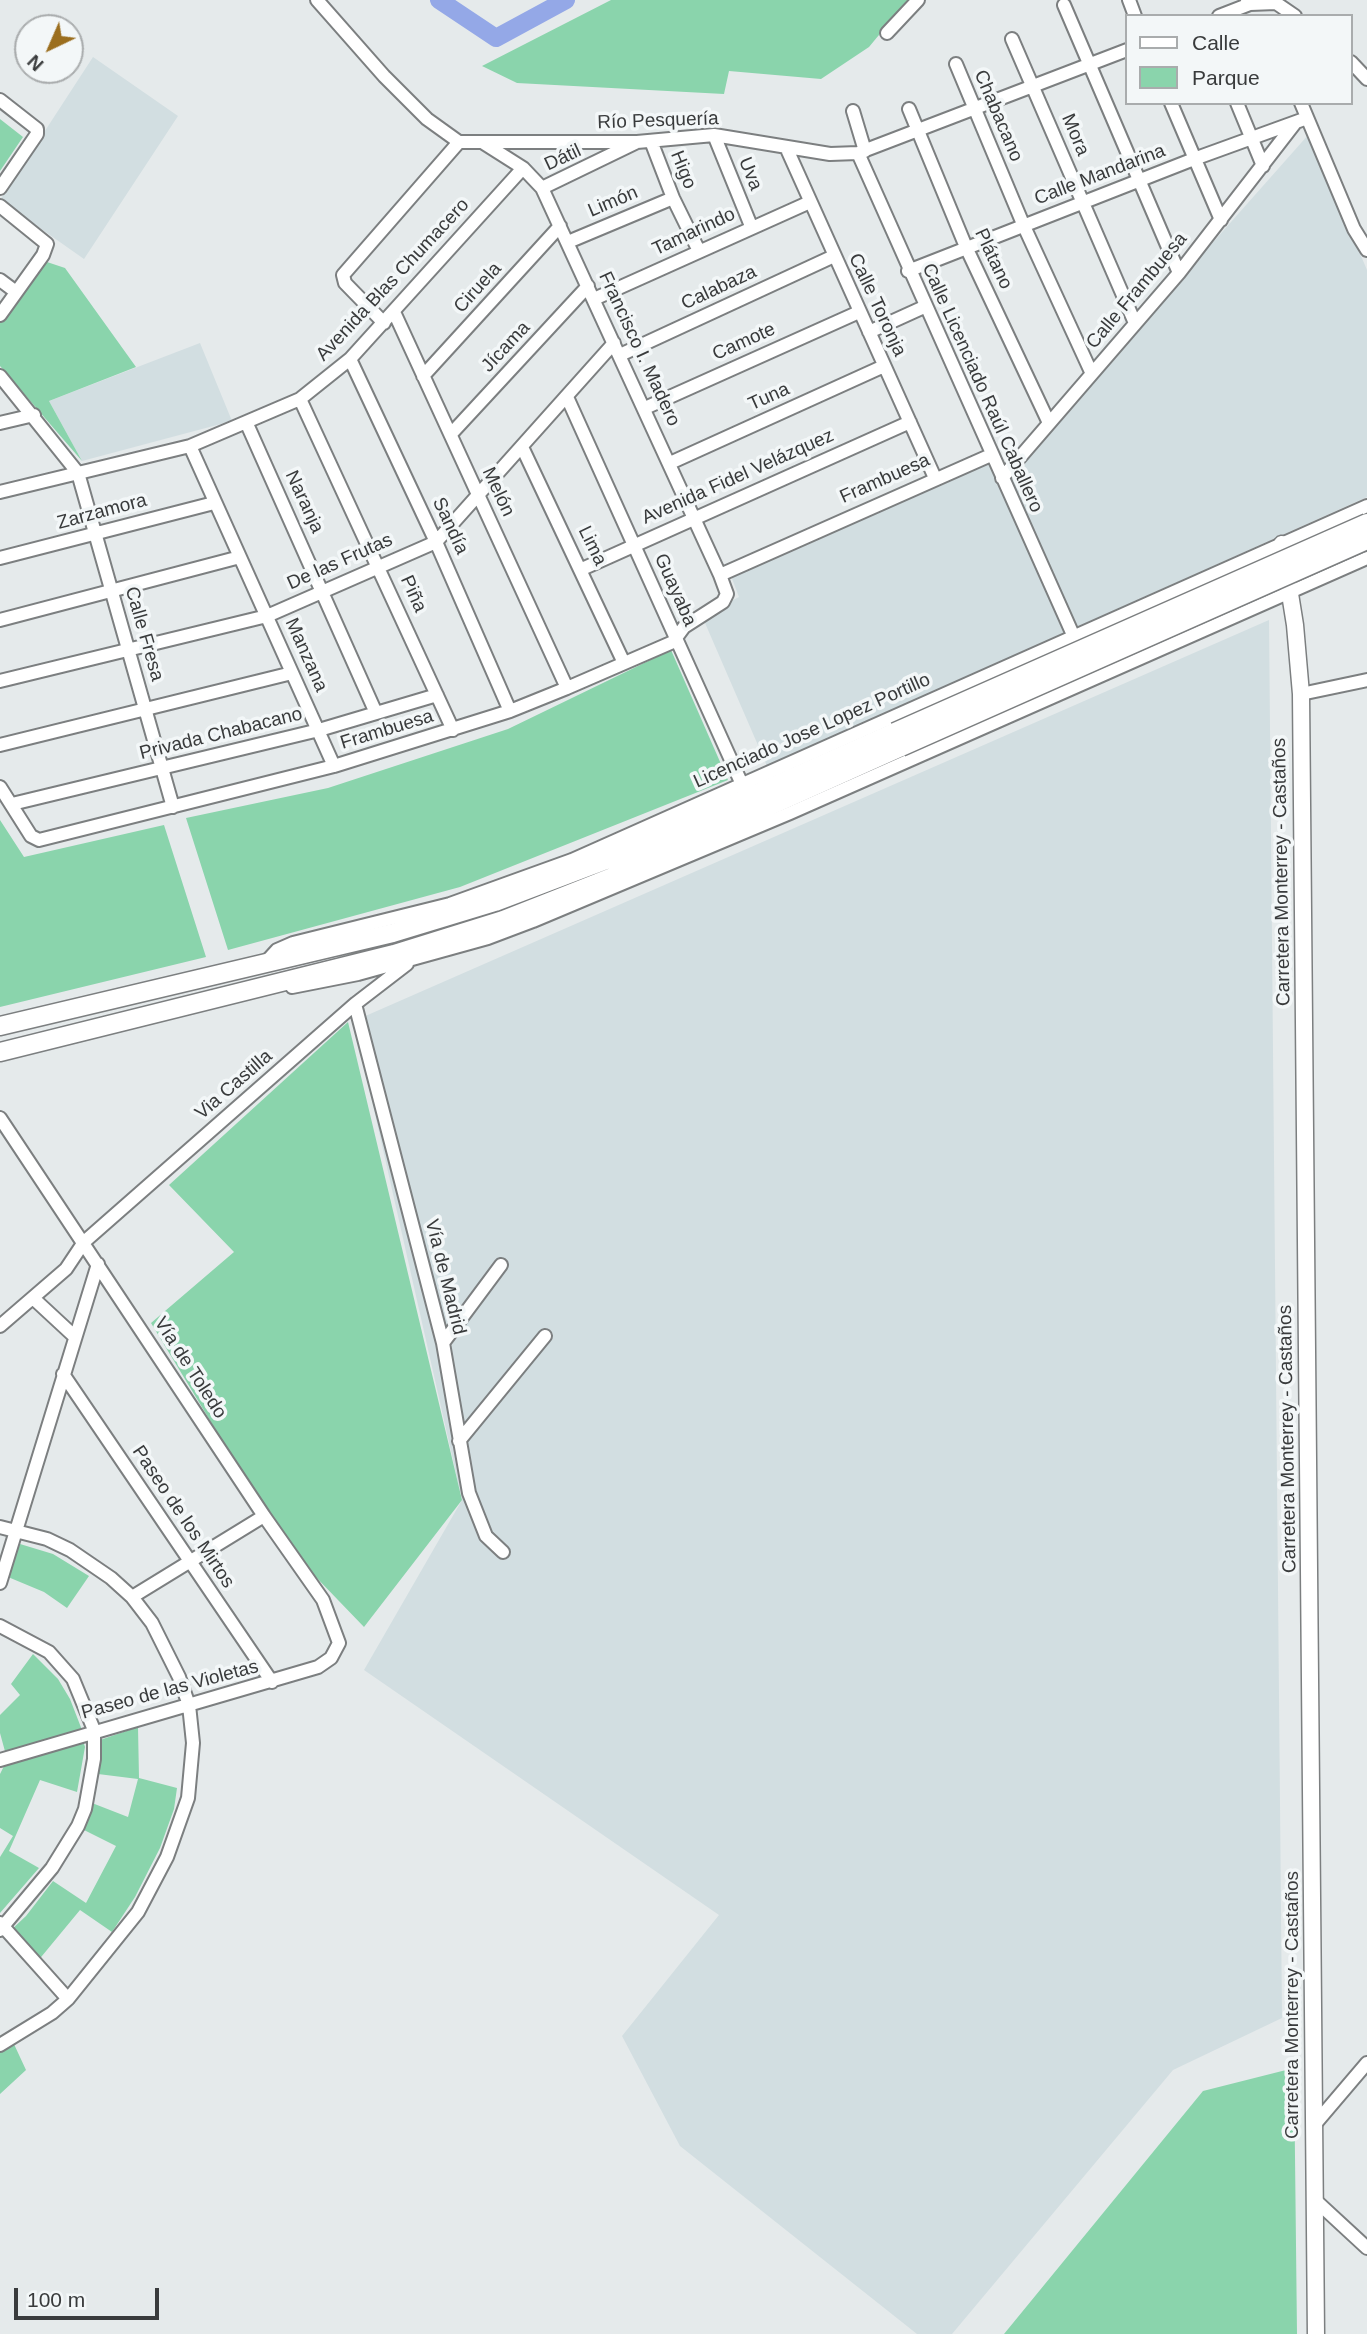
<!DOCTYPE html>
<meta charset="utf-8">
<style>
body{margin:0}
#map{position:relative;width:1367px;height:2334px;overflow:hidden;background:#e5eaeb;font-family:Helvetica,sans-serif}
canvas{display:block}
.legend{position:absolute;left:1125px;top:14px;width:228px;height:91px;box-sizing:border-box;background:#f3f7f8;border:2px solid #a9acad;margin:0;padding:9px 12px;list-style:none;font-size:21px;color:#393b3c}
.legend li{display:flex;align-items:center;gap:14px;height:35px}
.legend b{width:35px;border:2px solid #a9acad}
.north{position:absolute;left:14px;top:14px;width:70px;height:70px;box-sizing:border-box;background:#f3f7f8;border:2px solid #a9acad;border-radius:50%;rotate:224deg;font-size:19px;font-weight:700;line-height:28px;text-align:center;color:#393b3c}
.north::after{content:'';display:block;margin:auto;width:24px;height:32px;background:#9b6e1e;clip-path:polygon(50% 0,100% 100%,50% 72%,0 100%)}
.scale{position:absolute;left:14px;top:2288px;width:145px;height:32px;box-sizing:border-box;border:4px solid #393b3c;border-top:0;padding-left:9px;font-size:21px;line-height:24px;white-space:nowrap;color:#393b3c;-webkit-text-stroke:5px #f3f7f8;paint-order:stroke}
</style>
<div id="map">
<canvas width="1367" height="2334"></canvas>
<ul class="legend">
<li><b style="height:9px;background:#fff"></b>Calle</li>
<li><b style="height:19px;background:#8ad4ac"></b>Parque</li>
</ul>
<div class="north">N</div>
<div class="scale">100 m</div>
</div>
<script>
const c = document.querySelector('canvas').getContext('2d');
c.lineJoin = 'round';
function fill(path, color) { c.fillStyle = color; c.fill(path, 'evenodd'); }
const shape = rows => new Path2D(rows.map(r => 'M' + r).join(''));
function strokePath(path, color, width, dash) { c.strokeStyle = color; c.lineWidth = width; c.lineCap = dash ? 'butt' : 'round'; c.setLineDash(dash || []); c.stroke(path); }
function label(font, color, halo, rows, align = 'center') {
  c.font = font + ' Helvetica,sans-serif'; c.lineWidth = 7; c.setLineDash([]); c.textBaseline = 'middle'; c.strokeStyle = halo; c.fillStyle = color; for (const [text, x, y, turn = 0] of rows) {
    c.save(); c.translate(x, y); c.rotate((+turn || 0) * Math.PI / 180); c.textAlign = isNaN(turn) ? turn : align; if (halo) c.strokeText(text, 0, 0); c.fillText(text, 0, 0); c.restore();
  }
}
fill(shape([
 [93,57,178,116,84,259,0,200],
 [1309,134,1367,270,1367,497,767,766,702,616,739,597,731,576,986,458,1005,477],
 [200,343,232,421,82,461,49,401],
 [1269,620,1282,2018,1173,2070,952,2334,917,2334,680,2146,622,2036,719,1915,364,1670,462,1500,354,1021]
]), '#d2dee1');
fill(shape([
 [611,0,908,0,869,47,821,79,729,71,724,94,517,83,482,66],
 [0,119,23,137,0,171],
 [41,260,65,268,136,367,49,401,82,461,0,366,0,323],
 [671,650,728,780,460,887,228,950,186,818,328,788,508,729],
 [0,820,24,857,164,825,206,957,0,1007],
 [348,1022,462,1500,364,1627,286,1546,151,1323,234,1252,169,1185],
 [20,1544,53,1554,89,1576,67,1608,44,1592,8,1577],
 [33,1654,58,1679,70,1699,82,1730,6,1755,0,1733,0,1715,20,1695,11,1684],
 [138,1727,139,1778,177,1788,174,1809,160,1848,135,1897,112,1932,80,1910,37,1962,10,1931,26,1916,53,1881,86,1903,116,1846,82,1829,92,1803,128,1817,138,1779,98,1774,100,1740],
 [82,1738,85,1747,77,1792,40,1780,9,1851,39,1868,0,1913,0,1857,13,1836,0,1828,0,1774,5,1764],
 [13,2042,26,2070,0,2094,0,2050],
 [1294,2068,1297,2334,1004,2334,1203,2091]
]), '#8ad4ac');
strokePath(shape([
 [439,0,496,38,566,0]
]), '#94a8e7', 18);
const minor = shape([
 [317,0,384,76,427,119,459,142],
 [1129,0,1135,16],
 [1247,0,1250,4,1276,3,1295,16],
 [1064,5,1179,273],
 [1219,16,1250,4],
 [887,33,918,0],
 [1012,39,1135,323],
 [1351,62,1367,79],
 [956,64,1023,224,1092,374],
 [0,100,37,129,37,134,0,188],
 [1171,103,1221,220],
 [1237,103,1263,166],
 [1301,103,1354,229,1367,250],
 [909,109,966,247,1049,423],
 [853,111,865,151],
 [714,135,751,226],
 [651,141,673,198,699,251],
 [459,142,637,142,714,135,830,154,858,153,1127,50],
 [786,147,935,478],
 [858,153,1074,637],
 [542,188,637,142],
 [0,206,47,244,43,255,0,315],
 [568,242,673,198],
 [908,271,1194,159,1307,118],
 [0,280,16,292],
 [594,299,810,202],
 [394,312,567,688],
 [384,323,345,283,343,275,459,142],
 [869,332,924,307],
 [620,355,834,256],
 [350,359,436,542,510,711],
 [0,376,78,473,173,807],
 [423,376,560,226],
 [567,397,745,791],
 [300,399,453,730],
 [645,408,859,312],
 [0,423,34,415],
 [247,424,376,713],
 [451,434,588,286],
 [190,446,334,766],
 [522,447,624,663],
 [670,463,884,366],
 [1002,478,1179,273,1295,123],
 [0,492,190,446,300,399,350,359,523,168],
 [0,558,214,503],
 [582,569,910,422],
 [720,575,991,455],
 [0,620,240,557],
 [0,681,267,616,436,542,614,343],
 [1301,694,1367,680],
 [0,745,292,673],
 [0,787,31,836,39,840,334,766,510,711,567,688,673,642,684,627,723,602,727,594,720,575,542,188,523,168,482,142],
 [12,804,319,730,437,695],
 [266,962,277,950,293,943,450,904,572,860,1367,506],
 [292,987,358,974,488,938,533,921,790,813,1367,558],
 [355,1004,443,1343,469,1493,486,1536,503,1552],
 [0,1118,264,1516,323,1600,339,1643,331,1658,318,1667,0,1760],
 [33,1298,74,1336],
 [0,1326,66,1269,84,1242,355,1004,407,964],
 [443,1343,501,1265],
 [63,1374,272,1682],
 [459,1441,545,1336],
 [0,1527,47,1539,70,1550,111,1578,132,1597,152,1623,179,1677,189,1705,193,1743,188,1798,167,1857,138,1912,68,1999,52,2013,0,2045],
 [0,1583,98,1264],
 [132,1597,264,1516],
 [0,1626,49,1652,73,1679,94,1730,94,1759,85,1809,78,1826,52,1868,0,1930],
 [0,1923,68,1999],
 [1315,2124,1367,2063],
 [1314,2199,1367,2248]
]);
const major = shape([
 [1282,544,1295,625,1301,694,1316,2334]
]);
const highway = shape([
 [0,1026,393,933,495,902,611,858,895,732],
 [0,1052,394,954,503,920,612,877,901,747]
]);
strokePath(minor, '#7c7f80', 16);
strokePath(major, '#7c7f80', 19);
strokePath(highway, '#7c7f80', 21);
strokePath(minor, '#fff', 12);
strokePath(major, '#fff', 16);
strokePath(highway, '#fff', 18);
const highwayBridge = shape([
 [895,732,1367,523],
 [901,747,1367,540]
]);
strokePath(highwayBridge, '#7c7f80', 21, []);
strokePath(highwayBridge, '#fff', 18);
label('19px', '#393b3c', '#f3f7f8', [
 ["Chabacano",998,116,67],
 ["Río Pesquería",658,121,-2],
 ["Mora",1075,135,67],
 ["Dátil",563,158,-25],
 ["Higo",683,170,68],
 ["Uva",750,174,68],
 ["Calle Mandarina",1100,175,-21],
 ["Limón",613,202,-23],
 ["Tamarindo",694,232,-25],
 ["Plátano",993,259,65],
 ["Avenida Blas Chumacero",393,280,-47],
 ["Ciruela",478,288,-48],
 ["Calabaza",719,288,-25],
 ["Calle Frambuesa",1137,291,-50],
 ["Calle Toronja",877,305,65],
 ["Camote",744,342,-24],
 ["Jícama",506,347,-47],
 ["Francisco I. Madero",639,349,65],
 ["Calle Licenciado Raúl Caballero",982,388,66],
 ["Tuna",769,397,-24],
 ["Avenida Fidel Velázquez",738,477,-24],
 ["Frambuesa",885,479,-24],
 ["Melón",498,492,65],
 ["Naranja",304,502,65],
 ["Zarzamora",102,512,-15],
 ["Sandía",450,526,65],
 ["Lima",592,546,64],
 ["De las Frutas",340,562,-24],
 ["Guayaba",675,590,66],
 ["Piña",413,594,66],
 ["Calle Fresa",144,634,74],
 ["Manzana",306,655,66],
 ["Frambuesa",387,730,-17],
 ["Licenciado Jose Lopez Portillo",812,731,-24],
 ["Privada Chabacano",221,734,-14],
 ["Carretera Monterrey - Castaños",1282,872,-91],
 ["Via Castilla",234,1085,-41],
 ["Vía de Madrid",445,1277,76],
 ["Vía de Toledo",190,1368,57],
 ["Carretera Monterrey - Castaños",1288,1439,-91],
 ["Paseo de los Mirtos",183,1517,56],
 ["Paseo de las Violetas",170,1690,-15],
 ["Carretera Monterrey - Castaños",1293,2005,-90]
]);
</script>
